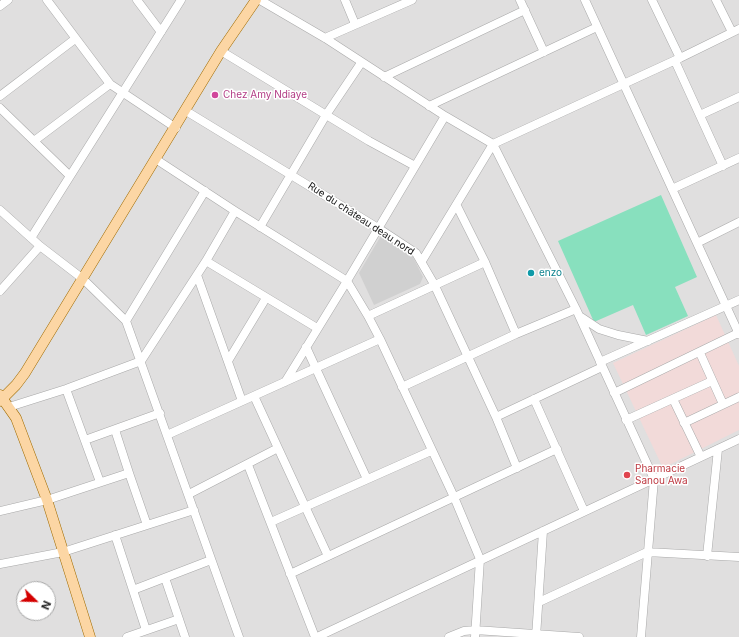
<!DOCTYPE html>
<meta charset="utf-8">
<style>
body{margin:0}
#map{position:relative;width:739px;height:637px;overflow:hidden;background:#f2efe9;font-family:Inter,sans-serif}
canvas{display:block}
.north{position:absolute;left:16px;top:581px;width:40px;height:40px;box-sizing:border-box;background:#fff;border:1px solid #a7a7a7;border-radius:50%;rotate:113deg;font-size:11px;font-weight:700;line-height:16px;text-align:center;color:#222}
.north::after{content:'';display:block;margin:auto;width:14px;height:18px;background:#d40000;clip-path:polygon(50% 0,100% 100%,50% 72%,0 100%)}
</style>
<div id="map">
<canvas width="739" height="637"></canvas>
<div class="north">N</div>
</div>
<script>
const c = document.querySelector('canvas').getContext('2d');
c.lineJoin = 'round';
function fill(path, color) { c.fillStyle = color; c.fill(path, 'evenodd'); }
const shape = rows => new Path2D(rows.map(r => 'M' + r).join(''));
function strokePath(path, color, width, dash) { c.strokeStyle = color; c.lineWidth = width; c.lineCap = dash ? 'butt' : 'round'; c.setLineDash(dash || []); c.stroke(path); }
function label(font, color, halo, rows, align = 'center') {
  c.font = font + ' Inter,sans-serif'; c.lineWidth = 3; c.setLineDash([]); c.textBaseline = 'middle'; c.strokeStyle = halo; c.fillStyle = color; for (const [text, x, y, turn = 0] of rows) {
    c.save(); c.translate(x, y); c.rotate((+turn || 0) * Math.PI / 180); c.textAlign = isNaN(turn) ? turn : align; if (halo) c.strokeText(text, 0, 0); c.fillText(text, 0, 0); c.restore();
  }
}
fill(shape([
 [0,0,739,0,739,637,0,637],
 [24,589,48,589,48,613,24,613]
]), '#e0dfdf');
fill(shape([
 [716,315,739,366,739,430,663,468,613,363]
]), '#f2dad9');
fill(shape([
 [382,234,411,253,423,277,420,284,374,305,359,273]
]), '#d0d0d0');
fill(shape([
 [661,195,697,277,675,287,688,316,646,335,633,305,594,322,558,241]
]), '#88e0be');
const minor = shape([
 [47,0,110,84,176,128],
 [137,0,161,32],
 [260,0,325,38,445,116,493,144,576,309,654,479,641,637],
 [345,0,355,24],
 [520,0,544,52],
 [585,0,739,334],
 [652,0,680,58],
 [716,0,732,32],
 [0,6,8,0],
 [325,38,412,0],
 [221,51,369,141,415,166],
 [675,61,723,166],
 [384,77,525,10],
 [0,96,75,39],
 [429,106,597,27],
 [0,108,69,175],
 [186,111,378,228,416,253,434,284,496,417,517,468],
 [700,115,739,97],
 [34,141,110,84],
 [157,160,235,211,347,281,368,316,380,339,454,497,480,559,475,637],
 [672,189,739,158],
 [457,206,485,262,516,334],
 [0,210,40,246,83,279,126,321,239,637],
 [260,227,326,115,361,63],
 [31,238,181,0],
 [697,243,739,222],
 [206,261,317,328],
 [422,261,493,144,680,58,739,29],
 [197,275,242,401],
 [0,291,40,246],
 [368,316,485,262],
 [581,317,599,329,618,335,648,341],
 [126,321,205,191],
 [306,347,367,479],
 [700,353,723,404],
 [228,361,266,298],
 [600,362,739,300],
 [285,382,347,281,445,116],
 [402,387,516,334,576,309],
 [66,389,100,482],
 [614,393,738,333],
 [534,399,584,511],
 [673,399,701,457],
 [9,407,66,389,141,361,206,261,235,211],
 [496,417,602,367],
 [626,420,712,381],
 [684,423,739,397],
 [167,435,380,339],
 [85,440,160,413],
 [278,448,328,556],
 [248,465,315,637],
 [129,473,147,525],
 [189,494,278,448,254,396],
 [0,511,47,500,129,473,115,430],
 [271,522,431,451],
 [115,535,146,630],
 [707,556,718,449],
 [0,564,63,552,194,510],
 [290,574,557,449],
 [165,578,185,637],
 [133,590,211,560],
 [539,602,647,552,739,557],
 [127,637,179,619],
 [317,637,739,439],
 [449,637,464,631,475,630,579,637],
 [536,637,543,531]
]);
const major = shape([
 [0,395,16,418,47,500,90,637],
 [0,401,16,385,25,373,221,51,256,0]
]);
strokePath(minor, '#a9a9a9', 9);
strokePath(major, '#a06b00', 11);
strokePath(minor, '#fff', 8);
strokePath(major, '#fcd6a4', 10);
for (const [x, y, r, color] of [
 [215,95,4,"#d1479c"],
 [531,273,4,"#0f9aa8"],
 [627,475,4,"#e0444e"]
]) { const dot = new Path2D(); dot.arc(x, y, r, 0, 2 * Math.PI); c.fillStyle = color; c.fill(dot); strokePath(dot, '#fff', 1.5); }
label('10px', '#b23c85', '#fff', [
 ["Chez Amy Ndiaye",223,95]
], 'left');
label('10px', '#222', '#fff', [
 ["Rue du château deau nord",361,219,33]
]);
label('10px', '#0d838f', '#fff', [
 ["enzo",539,273]
], 'left');
label('10px', '#be3a42', '#fff', [
 ["Pharmacie",635,469],
 ["Sanou Awa",635,481]
], 'left');
</script>
